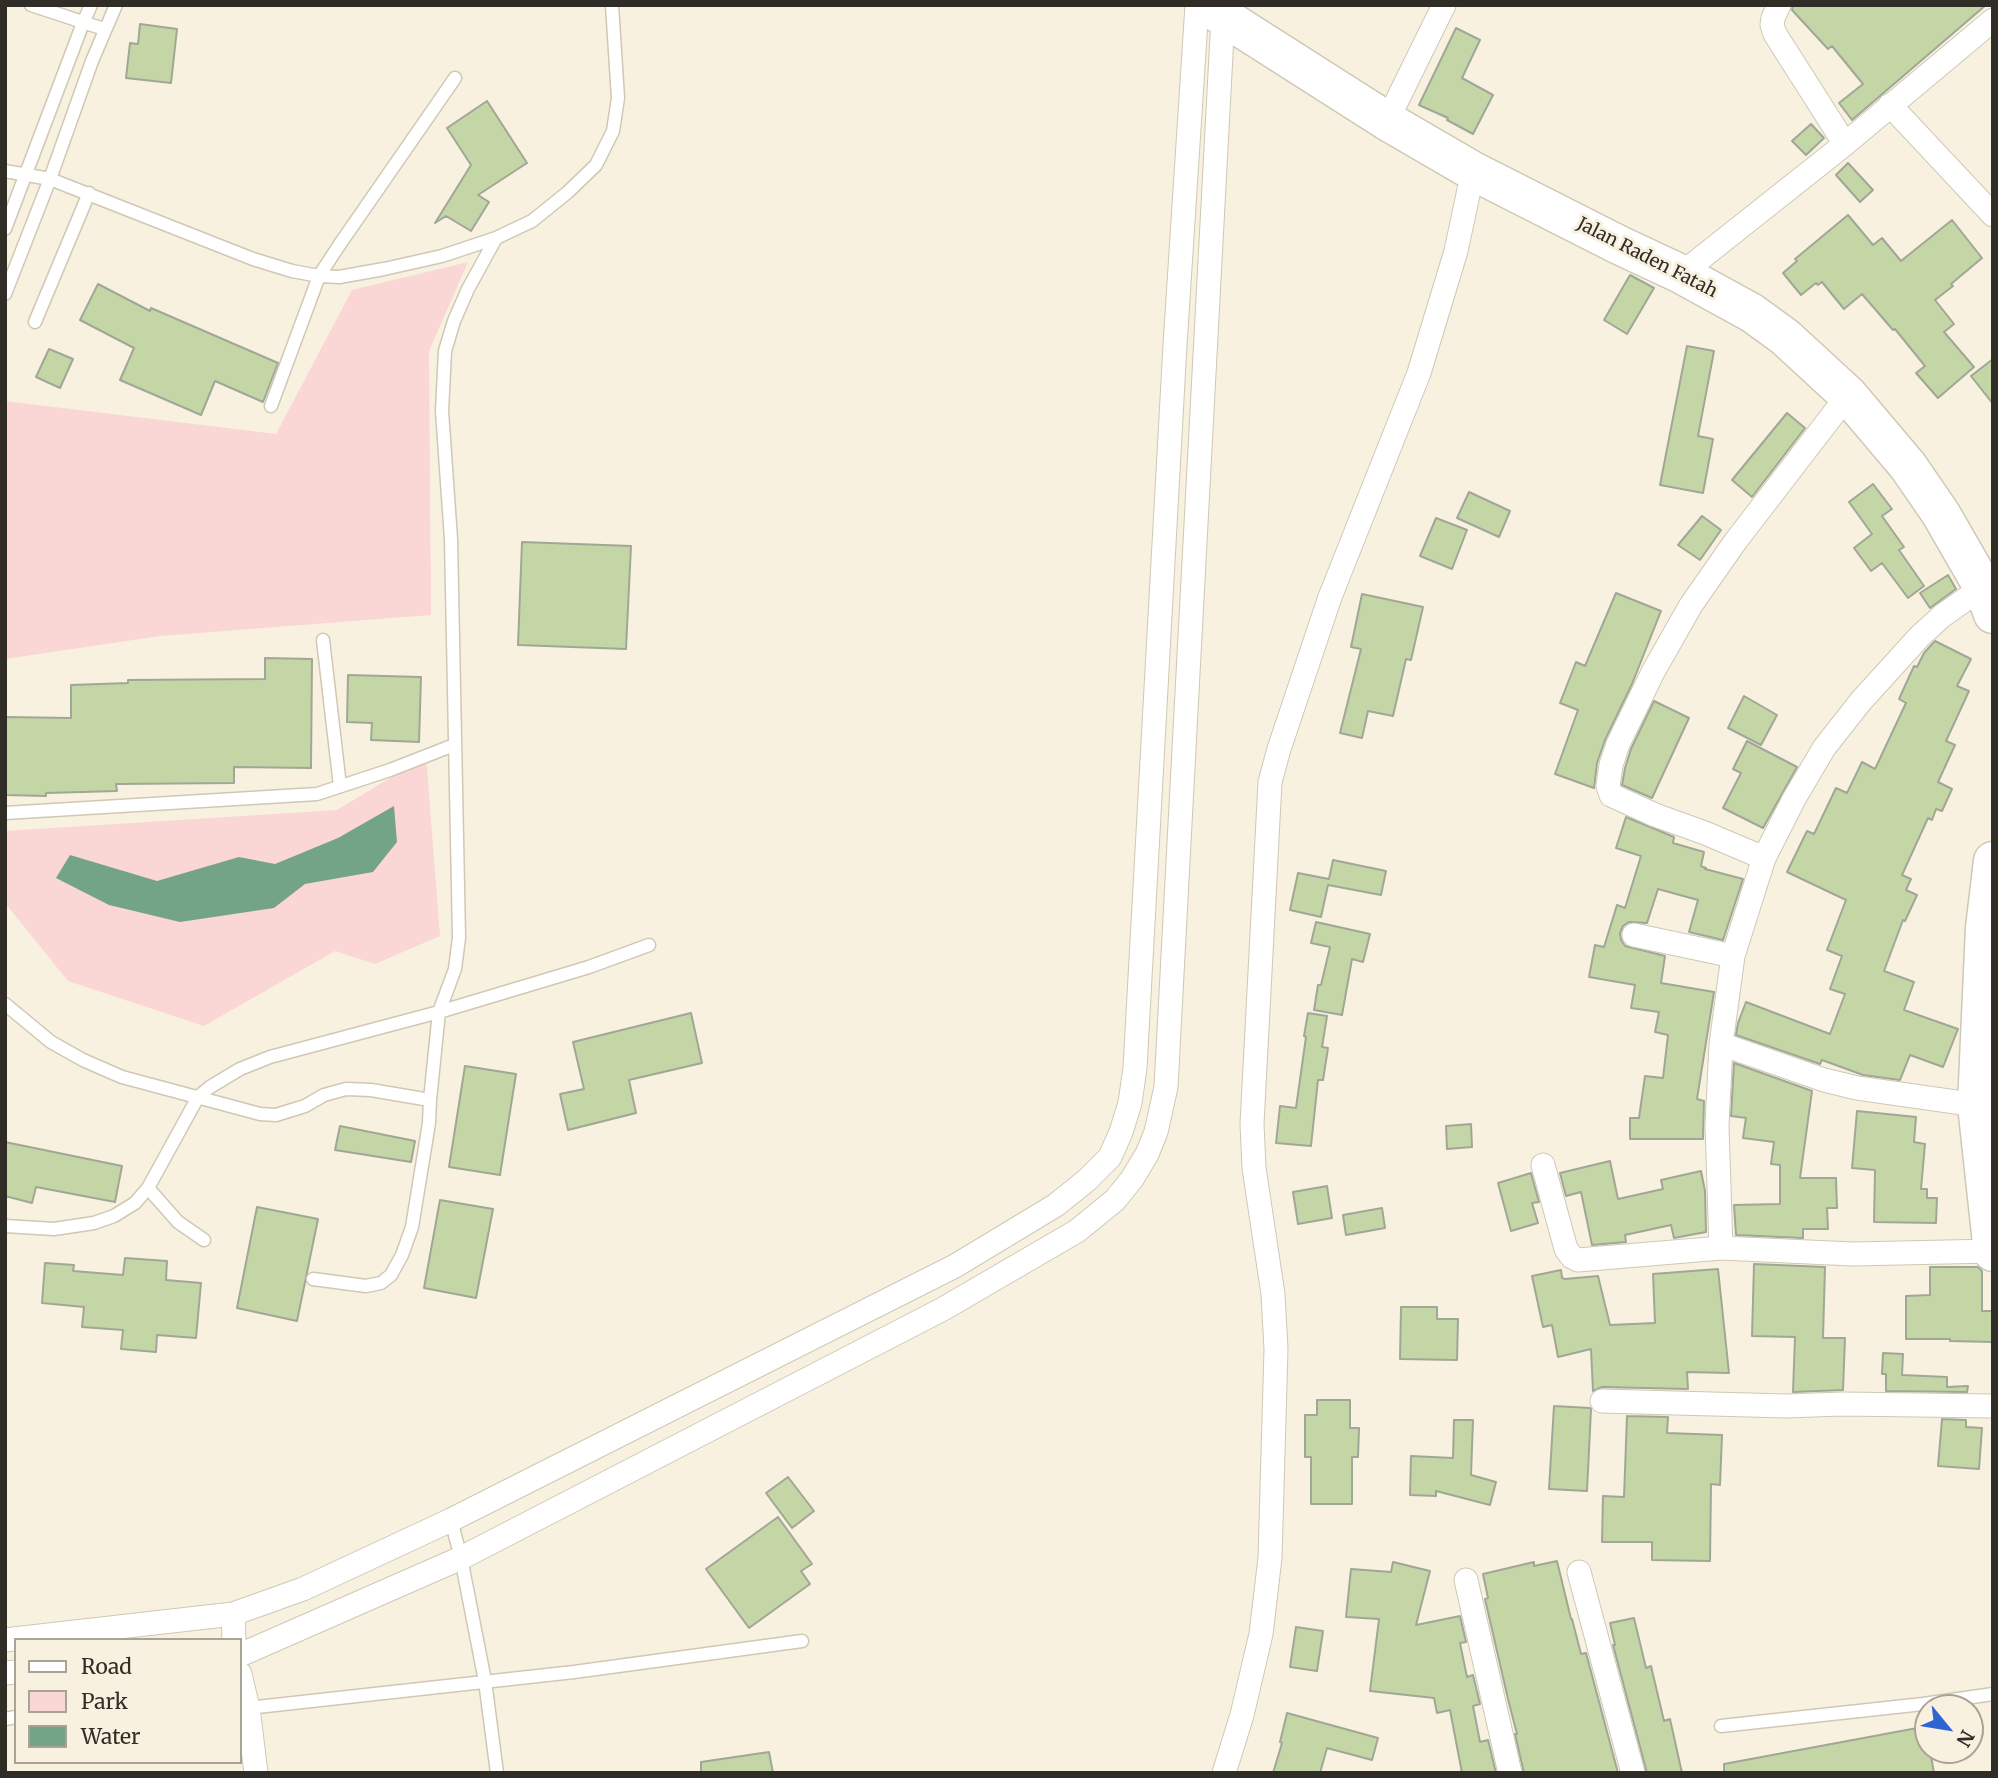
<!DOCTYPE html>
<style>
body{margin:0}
#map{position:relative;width:1998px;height:1778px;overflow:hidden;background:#f9f1df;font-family:Merriweather,serif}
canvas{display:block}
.frame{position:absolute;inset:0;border:7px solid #302d26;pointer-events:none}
.legend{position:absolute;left:14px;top:1638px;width:228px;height:126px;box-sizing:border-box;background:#f9f1df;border:2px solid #a9a395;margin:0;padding:9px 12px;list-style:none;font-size:21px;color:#302d26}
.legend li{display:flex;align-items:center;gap:14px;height:35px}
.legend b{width:35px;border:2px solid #a9a395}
.north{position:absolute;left:1914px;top:1694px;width:70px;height:70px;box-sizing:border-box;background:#f9f1df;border:2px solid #a9a395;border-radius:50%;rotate:120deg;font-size:19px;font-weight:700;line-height:28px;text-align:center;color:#302d26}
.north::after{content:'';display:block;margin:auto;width:24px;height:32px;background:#2e65d3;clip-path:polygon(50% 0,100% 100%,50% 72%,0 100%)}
</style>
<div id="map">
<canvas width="1998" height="1778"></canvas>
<div class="frame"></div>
<ul class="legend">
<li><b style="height:9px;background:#fff"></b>Road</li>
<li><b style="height:19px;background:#fad6d4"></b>Park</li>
<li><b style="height:19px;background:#73a488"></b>Water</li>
</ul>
<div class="north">N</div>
</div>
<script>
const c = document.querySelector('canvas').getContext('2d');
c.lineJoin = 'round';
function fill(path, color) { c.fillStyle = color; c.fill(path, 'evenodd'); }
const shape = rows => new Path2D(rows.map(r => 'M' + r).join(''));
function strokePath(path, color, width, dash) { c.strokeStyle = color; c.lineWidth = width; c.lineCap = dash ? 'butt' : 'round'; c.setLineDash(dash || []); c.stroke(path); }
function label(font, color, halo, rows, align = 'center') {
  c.font = font + ' Merriweather,serif'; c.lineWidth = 6; c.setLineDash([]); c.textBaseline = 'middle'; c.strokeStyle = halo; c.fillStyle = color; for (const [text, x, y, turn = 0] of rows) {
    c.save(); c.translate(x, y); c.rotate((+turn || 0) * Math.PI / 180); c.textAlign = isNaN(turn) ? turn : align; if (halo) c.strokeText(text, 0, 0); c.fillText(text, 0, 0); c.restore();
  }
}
fill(shape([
 [468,262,429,351,431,615,160,636,5,659,5,401,276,434,352,290],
 [426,756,440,936,375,964,335,951,204,1026,68,981,5,903,5,831,337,810]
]), '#fad6d4');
fill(shape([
 [394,806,397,842,373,872,305,884,274,908,180,922,109,905,56,878,70,855,157,881,239,857,275,864,338,838]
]), '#73a488');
const building = shape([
 [1793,5,1986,5,1852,120,1839,103,1863,84,1832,46,1828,49,1792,10,1793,5],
 [140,24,177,29,171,83,126,78,130,43,138,44,140,24],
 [1456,28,1480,40,1462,78,1493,95,1473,134,1447,120,1448,118,1419,105,1456,28],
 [487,101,527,163,478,195,489,202,471,231,446,216,435,223,471,165,447,128,487,101],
 [1811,124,1824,138,1806,155,1792,141,1811,124],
 [1848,163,1873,190,1860,202,1836,175,1848,163],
 [1848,215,1873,245,1882,238,1901,261,1952,220,1982,258,1951,284,1953,286,1935,300,1954,324,1944,332,1974,367,1938,398,1916,373,1925,366,1895,329,1893,330,1862,294,1844,309,1822,282,1818,285,1816,283,1801,295,1783,273,1797,261,1795,259,1848,215],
 [1630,275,1654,288,1627,334,1604,320,1630,275],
 [98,284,150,311,151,308,278,363,263,402,215,381,201,415,120,380,134,348,80,320,98,284],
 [1687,346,1714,351,1698,436,1713,439,1703,493,1660,485,1687,346],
 [49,349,73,359,60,388,36,377,49,349],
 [1993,359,1993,404,1971,376,1993,359],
 [1787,413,1805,428,1752,497,1732,480,1787,413],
 [1873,484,1892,509,1882,516,1904,547,1899,550,1924,586,1908,598,1882,563,1871,571,1854,548,1872,534,1849,502,1873,484],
 [1469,492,1510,511,1499,537,1457,518,1469,492],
 [1702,516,1721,530,1700,560,1678,545,1702,516],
 [1436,518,1467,530,1452,569,1420,556,1436,518],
 [522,542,631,546,626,649,518,645,522,542],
 [1948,575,1956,589,1930,608,1920,593,1948,575],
 [1616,593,1661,611,1632,684,1605,740,1597,763,1594,788,1555,774,1578,710,1560,703,1576,662,1585,666,1616,593],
 [1362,594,1423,607,1411,660,1406,659,1393,716,1368,711,1362,738,1340,733,1361,649,1351,647,1362,594],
 [1935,641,1971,659,1957,686,1969,691,1946,741,1955,745,1938,782,1952,789,1942,811,1936,809,1932,820,1928,818,1902,875,1911,879,1906,890,1917,895,1905,921,1903,920,1884,971,1914,982,1904,1010,1958,1029,1943,1067,1910,1055,1900,1080,1863,1075,1822,1060,1820,1064,1736,1035,1738,1023,1746,1002,1830,1034,1845,994,1830,989,1842,956,1827,950,1846,900,1787,872,1807,831,1814,834,1836,788,1847,793,1862,762,1875,769,1906,703,1899,699,1914,666,1917,667,1924,653,1935,641],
 [265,658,312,659,311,768,234,767,234,783,116,784,117,791,46,793,46,796,5,795,5,717,71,718,71,685,128,683,128,680,265,679,265,658],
 [348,675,421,677,419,742,371,740,372,723,347,722,348,675],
 [1744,696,1777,715,1761,745,1728,728,1744,696],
 [1654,701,1689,718,1652,798,1622,785,1625,768,1631,749,1654,701],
 [1747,741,1797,767,1763,828,1723,808,1741,773,1733,769,1747,741],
 [1626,817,1674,837,1673,843,1704,852,1701,866,1706,868,1705,869,1743,879,1723,940,1689,932,1698,900,1658,889,1647,923,1629,922,1623,926,1620,933,1621,940,1625,946,1665,956,1661,983,1714,992,1697,1099,1704,1101,1703,1139,1630,1139,1630,1118,1639,1118,1645,1076,1663,1078,1668,1035,1655,1032,1659,1012,1631,1008,1635,985,1589,977,1595,945,1604,947,1617,905,1625,908,1641,856,1616,848,1626,817],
 [1333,860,1386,871,1381,895,1328,885,1321,917,1290,910,1298,873,1329,879,1333,860],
 [1316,922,1370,934,1363,962,1352,959,1342,1015,1314,1010,1318,985,1321,985,1330,947,1311,943,1316,922],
 [691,1013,702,1063,629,1080,636,1113,568,1130,560,1094,584,1089,573,1042,691,1013],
 [1308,1013,1327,1016,1322,1047,1328,1048,1323,1080,1318,1080,1311,1146,1276,1143,1280,1106,1296,1108,1306,1037,1304,1036,1308,1013],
 [1734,1063,1812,1091,1800,1178,1836,1178,1837,1208,1827,1208,1828,1229,1803,1229,1803,1238,1736,1235,1734,1205,1780,1204,1780,1165,1771,1164,1774,1142,1743,1138,1746,1118,1731,1116,1734,1063],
 [465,1066,516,1074,500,1175,449,1167,465,1066],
 [1857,1111,1916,1117,1914,1142,1925,1144,1921,1189,1927,1189,1927,1198,1937,1198,1936,1223,1874,1222,1875,1170,1852,1168,1857,1111],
 [1471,1124,1472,1147,1447,1149,1446,1126,1471,1124],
 [340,1126,415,1141,411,1162,335,1150,340,1126],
 [5,1142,122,1166,115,1202,36,1187,32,1203,5,1196,5,1142],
 [1610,1161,1618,1199,1663,1189,1661,1180,1701,1171,1705,1191,1706,1232,1674,1238,1671,1225,1625,1235,1626,1242,1592,1245,1581,1192,1566,1196,1560,1173,1610,1161],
 [1531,1173,1539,1202,1532,1203,1538,1223,1511,1231,1498,1183,1531,1173],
 [1327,1186,1332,1218,1298,1224,1293,1192,1327,1186],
 [440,1200,493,1209,476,1298,424,1288,440,1200],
 [257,1207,318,1219,297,1321,237,1308,257,1207],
 [1382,1208,1385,1228,1346,1235,1343,1215,1382,1208],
 [125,1258,167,1261,166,1280,201,1283,196,1338,157,1335,156,1352,121,1349,123,1330,82,1327,84,1307,42,1303,45,1263,74,1265,73,1271,123,1275,125,1258],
 [1754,1264,1825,1267,1823,1338,1845,1338,1843,1390,1793,1392,1795,1337,1752,1336,1754,1264],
 [1930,1267,1978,1267,1982,1271,1982,1311,1993,1311,1992,1342,1950,1341,1950,1339,1906,1339,1906,1296,1930,1295,1930,1267],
 [1718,1269,1729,1373,1687,1372,1688,1389,1602,1387,1593,1391,1591,1349,1558,1357,1552,1325,1543,1327,1532,1276,1561,1270,1562,1278,1565,1279,1598,1276,1610,1325,1655,1323,1653,1274,1718,1269],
 [1401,1307,1437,1307,1437,1319,1458,1319,1457,1360,1400,1359,1401,1307],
 [1883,1353,1903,1354,1902,1375,1947,1377,1947,1387,1968,1386,1967,1392,1886,1391,1886,1374,1882,1374,1883,1353],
 [1317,1400,1350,1400,1350,1428,1359,1428,1358,1457,1352,1457,1352,1504,1311,1504,1311,1457,1305,1457,1305,1415,1317,1415,1317,1400],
 [1554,1406,1590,1408,1591,1409,1587,1491,1549,1489,1554,1406],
 [1627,1416,1668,1417,1667,1433,1722,1435,1720,1485,1711,1484,1710,1561,1652,1560,1652,1542,1602,1542,1603,1496,1624,1497,1627,1416],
 [1942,1419,1966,1420,1966,1427,1982,1428,1979,1469,1938,1466,1942,1419],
 [1454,1420,1473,1420,1471,1475,1496,1482,1490,1505,1436,1491,1436,1496,1410,1495,1411,1456,1453,1458,1454,1420],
 [788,1477,814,1511,792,1528,766,1493,788,1477],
 [778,1517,812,1564,801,1571,810,1584,749,1628,706,1569,778,1517],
 [1557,1561,1571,1619,1572,1619,1581,1654,1586,1653,1618,1773,1524,1773,1515,1734,1517,1734,1508,1699,1485,1599,1488,1598,1483,1574,1534,1562,1534,1566,1557,1561],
 [1393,1562,1430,1571,1416,1625,1460,1616,1466,1642,1460,1643,1467,1677,1473,1675,1480,1704,1473,1706,1480,1742,1488,1740,1496,1773,1462,1773,1450,1710,1437,1713,1434,1698,1370,1691,1379,1619,1346,1617,1351,1569,1391,1572,1393,1562],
 [1634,1618,1646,1668,1651,1666,1664,1721,1670,1719,1682,1773,1647,1773,1613,1645,1615,1645,1610,1623,1634,1618],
 [1296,1627,1323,1631,1317,1671,1290,1667,1296,1627],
 [1287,1713,1378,1738,1372,1760,1327,1748,1320,1773,1273,1773,1282,1743,1280,1742,1287,1713],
 [1928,1726,1928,1750,1930,1750,1934,1773,1724,1773,1724,1764,1928,1726],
 [769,1752,773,1773,701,1773,701,1762,769,1752]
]);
fill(building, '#c4d6a5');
strokePath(building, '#a0a796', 2);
const service = shape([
 [31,5,104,29],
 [5,171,50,179,253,259,292,271,319,276,339,277,384,269,442,256,496,238],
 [5,229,83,23,91,5],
 [5,294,50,179,92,61,116,5],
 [35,322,89,193],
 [271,406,319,276,340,244,455,78],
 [323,640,340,786],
 [5,813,317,794,390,770,454,745],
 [5,1004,51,1042,83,1060,122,1077,260,1114,276,1115,305,1106,324,1095,346,1089,371,1090,430,1100,429,1123,412,1227,402,1255,391,1275,381,1283,366,1286,313,1279],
 [430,1100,439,1012,455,969,459,938,451,539,442,411,445,351,454,321,468,289,496,238,532,221,568,192,596,165,613,131,618,98,612,5],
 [148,1188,178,1222,204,1240],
 [5,1226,54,1229,94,1223,114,1216,135,1203,148,1188,198,1097,210,1087,240,1069,270,1057,439,1012,589,967,649,945],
 [451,1520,461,1558,485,1681,497,1773],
 [248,1708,574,1672,802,1641],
 [5,1719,16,1717],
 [1721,1726,1923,1704,1993,1694]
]);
const minor = shape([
 [1779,5,1773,18,1772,25,1775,34,1845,144],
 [1890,105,1993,215],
 [1387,121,1444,5],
 [1681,274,1845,144,1993,20],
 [1764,858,1705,833,1655,815,1611,795,1608,786,1611,765,1618,744,1653,672,1691,605,1735,542,1848,395],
 [1634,935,1733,956,1721,1044,1717,1126,1721,1248],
 [1733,956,1764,858,1794,799,1824,748,1861,701,1920,636,1942,616,1983,587],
 [1721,1044,1824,1080,1857,1088,1977,1105],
 [1543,1165,1566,1249,1572,1257,1578,1260,1721,1248,1853,1254,1993,1251],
 [1602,1401,1786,1406,1842,1404,1993,1406],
 [1579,1572,1633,1773],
 [1466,1580,1510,1773],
 [233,1614,234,1640],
 [5,1640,233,1614,303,1589,451,1520,955,1266,1056,1205,1087,1180,1110,1157,1121,1132,1130,1103,1135,1068,1175,345,1197,5],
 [240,1655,461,1558,943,1309,1077,1231,1115,1200,1132,1179,1147,1154,1156,1132,1166,1087,1223,17],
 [5,1673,16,1672],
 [240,1674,248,1708,256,1773],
 [1224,1773,1242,1715,1261,1634,1270,1558,1276,1349,1273,1294,1254,1168,1252,1124,1270,782,1279,749,1330,597,1419,373,1456,251,1473,171]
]);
const trunk = shape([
 [1205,5,1387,121,1473,171,1619,245,1681,274,1752,313,1785,337,1848,395,1908,466,1941,514,1983,587,1993,614],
 [1993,861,1985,928,1977,1105,1993,1252]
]);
strokePath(service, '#cec8b5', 15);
strokePath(minor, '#cec8b5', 25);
strokePath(trunk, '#cec8b5', 41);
strokePath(service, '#fff', 12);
strokePath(minor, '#fff', 23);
strokePath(trunk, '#fff', 38);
label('18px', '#302d26', '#f9f1df', [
 ["Jalan Raden Fatah",1647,258,27]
]);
</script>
